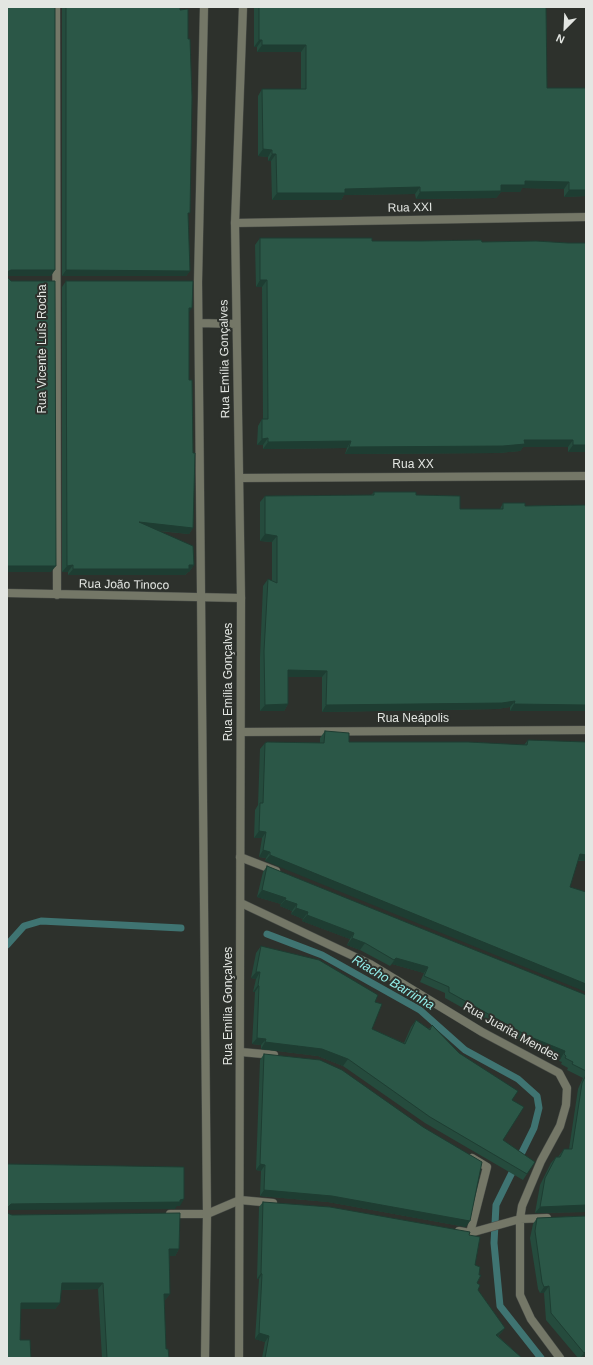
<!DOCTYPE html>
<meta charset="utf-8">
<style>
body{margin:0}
#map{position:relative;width:593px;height:1365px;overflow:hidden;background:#2d312c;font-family:Helvetica,sans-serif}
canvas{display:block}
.frame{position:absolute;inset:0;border:8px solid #e3e6e2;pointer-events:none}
.north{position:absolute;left:545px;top:8px;width:40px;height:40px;-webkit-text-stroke:3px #2d312c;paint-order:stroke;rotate:204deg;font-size:11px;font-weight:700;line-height:16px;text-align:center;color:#e3e6e2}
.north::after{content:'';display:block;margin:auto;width:14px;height:18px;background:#e3e6e2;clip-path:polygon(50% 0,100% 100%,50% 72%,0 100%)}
</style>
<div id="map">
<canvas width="593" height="1365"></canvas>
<div class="frame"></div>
<div class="north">N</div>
</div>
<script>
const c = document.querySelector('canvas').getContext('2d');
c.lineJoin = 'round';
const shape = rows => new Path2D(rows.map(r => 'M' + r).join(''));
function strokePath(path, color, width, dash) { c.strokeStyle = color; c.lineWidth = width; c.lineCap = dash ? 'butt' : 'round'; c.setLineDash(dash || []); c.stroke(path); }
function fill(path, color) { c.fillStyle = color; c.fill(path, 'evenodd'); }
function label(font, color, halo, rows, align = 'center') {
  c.font = font + ' Helvetica,sans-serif'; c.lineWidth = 4; c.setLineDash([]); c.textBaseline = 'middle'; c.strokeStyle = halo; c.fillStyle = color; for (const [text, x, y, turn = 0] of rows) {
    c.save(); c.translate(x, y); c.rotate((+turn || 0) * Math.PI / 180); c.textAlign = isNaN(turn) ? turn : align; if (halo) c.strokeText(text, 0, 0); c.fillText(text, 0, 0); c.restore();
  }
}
strokePath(shape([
 [267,934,322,955,420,1010,465,1050,518,1079,537,1096,539,1108,534,1128,496,1205,494,1243,500,1306,541,1358],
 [7,945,24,926,41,921,181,928]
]), '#3f7472', 7);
const minor = shape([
 [56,7,57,595],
 [235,223,586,217],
 [240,478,586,476],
 [7,593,241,598],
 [241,732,586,730],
 [240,857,276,871],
 [241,903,370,964,482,1032,559,1073,567,1088,566,1105,560,1126,541,1161,522,1206,520,1219,520,1295,531,1319,560,1358],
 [241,1052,274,1055],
 [170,1214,207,1214,240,1200,273,1203],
 [459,1231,470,1233,520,1219,547,1218],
 [470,1233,487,1167,472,1158]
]);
const tertiary = shape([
 [204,7,198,282,207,1214,205,1358],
 [199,323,236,324],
 [239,1358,241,598,235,223,243,7]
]);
strokePath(minor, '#4a4e49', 9);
strokePath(tertiary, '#4a4e49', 9);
strokePath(minor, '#747767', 8);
strokePath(tertiary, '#747767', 8);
fill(shape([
 [62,7,180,7,190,271,186,276,62,276],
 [254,7,546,7,547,88,585,88,585,7,586,7,586,196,564,197,564,189,522,188,520,192,501,192,496,198,416,199,415,194,344,195,341,200,272,200,271,161,268,161,268,157,258,156,258,96,262,89,301,89,301,52,257,52,257,47,254,47],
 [260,238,372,241,482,242,586,452,568,452,568,447,523,447,520,451,498,453,345,454,347,448,263,449,263,445,257,445,258,426,262,419,263,419,262,287,256,287,255,245],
 [66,281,189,314,189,380,193,528,189,534,158,531,194,565,189,572,188,572,185,575,68,575,68,572,62,572,62,287],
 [374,492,416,495,460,509,500,509,503,503,525,506,586,505,586,711,510,711,510,707,497,709,322,712,322,677,288,677,288,704,284,711,260,711,260,657,263,586,268,579,272,581,272,542,260,541,260,502,265,496,371,495],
 [325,731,349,742,524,745,528,740,586,861,265,861,266,858,259,857,262,838,254,838,255,810,258,805,260,749,265,743,320,743,320,738],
 [267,866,586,995,586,1212,535,1213,540,1185,551,1163,556,1157,558,1157,564,1149,569,1149,578,1089,583,1078,567,1070,568,1068,561,1064,562,1062,559,1061,561,1058,522,1041,445,998,445,993,420,982,424,973,392,964,390,966,360,950,347,945,350,939,302,921,303,919,291,914,292,911,280,906,281,904,257,897,263,872],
 [261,946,375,1002,372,1029,404,1043,411,1027,416,1020,429,1029,432,1025,459,1053,512,1100,503,1140,527,1174,523,1180,425,1123,343,1066,318,1056,261,1049,261,1045,252,1044,255,992,253,992,256,979,251,978,256,953],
 [264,1054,466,1227,328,1202,260,1196,261,1171,256,1170,260,1060],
 [263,1202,469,1235,475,1265,479,1275,477,1283,478,1290,505,1328,501,1333,498,1336,522,1358,262,1358,265,1342,255,1339,259,1279,257,1279,259,1207],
 [12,1215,179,1249,175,1256,169,1256,170,1294,165,1300,164,1300,166,1349,169,1358,102,1358,98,1289,61,1290,60,1303,55,1309,21,1309,7,1358],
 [586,1216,586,1357,585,1355,581,1358,578,1358,546,1320,544,1293,540,1293,538,1289,530,1238,533,1224,537,1218]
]), '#254b3d');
fill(shape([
 [259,40,262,40,257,47,254,47],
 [262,45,306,45,301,52,257,52],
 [263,149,272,150,268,157,258,156],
 [272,154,276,154,271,161,268,161],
 [525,181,569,182,564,189,522,188,520,192,501,192,496,198,416,199,420,192,501,185],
 [420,187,415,194,344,195,341,200,272,200,277,193,345,189],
 [569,190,586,190,586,196,564,197],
 [11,270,55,270,51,276,7,276,7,272],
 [66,270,190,271,186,276,62,276],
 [260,280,267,280,262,287,256,287],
 [189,308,192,308,188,314],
 [268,438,263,445,257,445,262,439],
 [524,440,573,440,568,447,523,447,520,451,498,453,345,454,349,447],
 [351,441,347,448,263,449,268,442],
 [573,445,586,445,586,452,568,452],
 [139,522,193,528,189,534,135,528],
 [265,534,277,536,272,542,260,541],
 [73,565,68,572,62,572,67,566],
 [194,565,189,572,188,572,185,575,68,575,73,569],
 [7,566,56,566,51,572,7,572],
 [288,670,327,671,322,677,284,677],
 [515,701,510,707,497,709,322,712,326,705],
 [288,704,284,711,260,711,265,705],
 [514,704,586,705,586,711,510,711],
 [259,831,266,832,262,838,254,838],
 [263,850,270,852,266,858,259,857],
 [580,854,586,855,586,861,576,860],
 [270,855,586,984,586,992,265,861],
 [262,890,286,898,281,904,257,897],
 [285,900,297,904,292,911,280,906],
 [296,908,308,912,303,919,291,914],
 [307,915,354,933,350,939,302,921],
 [352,938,365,943,360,950,347,945],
 [396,958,428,967,424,973,392,964,390,966],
 [256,972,260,972,256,979,251,978],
 [258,985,259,986,255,992,253,992],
 [526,1035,565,1051,561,1058,522,1041],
 [257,1038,266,1039,261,1045,252,1044],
 [265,1042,322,1049,348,1059,343,1066,318,1056,261,1049],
 [260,1164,265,1165,261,1171,256,1170],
 [264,1190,332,1196,470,1221,466,1227,328,1202,260,1196],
 [184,1199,180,1206,177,1206,175,1209,7,1210,7,1208,11,1204],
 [586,1205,586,1212,535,1213,540,1207],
 [169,1249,179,1249,175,1256,164,1256],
 [261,1273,262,1274,259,1279,257,1279],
 [62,1283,103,1283,98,1289,57,1290],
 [549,1286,544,1293,540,1293,544,1287],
 [164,1294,170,1294,165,1300,159,1300],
 [21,1303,60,1303,55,1309,17,1309],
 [505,1328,501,1333,492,1341,496,1335],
 [259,1333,269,1336,265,1342,255,1339],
 [586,1351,586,1354,585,1355,580,1358,584,1353]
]), '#1e3d32');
const building = shape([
 [7,7,55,7,55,270,11,270,7,272,7,7],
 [66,7,180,7,180,10,188,9,188,39,190,39,192,97,190,213,188,213,190,271,66,270,66,7],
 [259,7,546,7,547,88,586,88,586,190,569,190,569,182,525,181,525,185,501,185,501,191,420,192,420,187,345,189,345,193,277,193,276,154,272,154,272,150,263,149,262,89,306,89,306,45,262,45,262,40,259,40,259,7],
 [260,238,372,238,372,241,422,241,481,240,482,242,536,241,568,243,586,243,586,445,573,445,573,440,524,440,525,444,503,446,349,447,351,441,268,442,268,438,262,439,262,419,268,419,267,280,260,280,260,238],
 [7,277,11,281,55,281,56,566,7,566,7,277],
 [66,281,193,281,192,308,189,308,189,380,192,380,193,453,195,453,193,528,139,522,193,546,194,565,189,565,189,569,73,569,73,565,67,566,66,281],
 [374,492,416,492,416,495,460,496,460,509,503,509,503,503,525,503,525,506,586,505,586,705,514,704,515,701,502,703,326,705,327,671,288,670,288,704,265,705,264,651,268,579,277,583,277,536,265,534,265,496,374,495,374,492],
 [325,731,349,733,349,742,468,742,527,745,528,740,586,742,586,855,580,854,570,887,586,892,586,984,270,855,270,852,263,850,266,832,259,831,260,803,263,803,265,743,267,742,324,743,325,731],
 [267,866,586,995,586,1071,572,1064,573,1062,565,1058,566,1056,564,1054,565,1051,526,1035,449,992,449,987,424,976,428,967,396,958,394,960,365,943,352,938,354,933,307,915,308,912,296,908,297,904,285,900,286,898,262,890,267,866],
 [261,946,319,960,378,995,375,1002,382,1004,372,1029,405,1044,416,1020,430,1030,432,1025,459,1053,518,1091,512,1100,524,1107,503,1140,535,1162,527,1174,430,1117,348,1059,322,1049,265,1042,266,1039,257,1038,259,986,258,985,260,972,256,972,261,946],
 [264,1054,320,1060,342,1070,423,1127,482,1162,470,1221,332,1196,264,1190,265,1165,260,1164,264,1054],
 [586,1075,586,1205,540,1207,545,1178,556,1157,560,1157,564,1149,572,1149,582,1083,586,1075],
 [7,1164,184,1167,184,1199,180,1200,180,1202,11,1204,7,1208,7,1164],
 [263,1202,330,1207,470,1232,469,1235,480,1237,475,1265,480,1267,479,1275,481,1275,477,1283,480,1285,478,1290,505,1328,496,1335,522,1358,265,1358,269,1336,259,1333,262,1274,261,1273,263,1202],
 [7,1213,12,1215,180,1213,179,1249,169,1249,170,1294,164,1294,166,1349,168,1349,169,1358,107,1358,103,1283,62,1283,60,1303,21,1303,20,1340,30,1340,31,1358,7,1358,7,1213],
 [586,1216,586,1351,584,1353,551,1313,549,1286,544,1287,542,1282,535,1231,537,1218,586,1216]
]);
fill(building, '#2b5747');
strokePath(building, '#1e3d32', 1);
label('12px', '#e3e6e2', '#2d312c', [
 ["Rua XXI",410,208,-1],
 ["Rua Vicente Luís Rocha",43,349,-90],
 ["Rua Emília Gonçalves",225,359,-91],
 ["Rua XX",413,465],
 ["Rua João Tinoco",124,585,1],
 ["Rua Emília Gonçalves",229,682,-90],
 ["Rua Neápolis",413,719],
 ["Rua Emília Gonçalves",229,1006,-90],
 ["Rua Juarita Mendes",511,1032,29]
]);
label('italic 13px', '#92ede9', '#2d312c', [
 ["Riacho Barrinha",393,983,31]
]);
</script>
